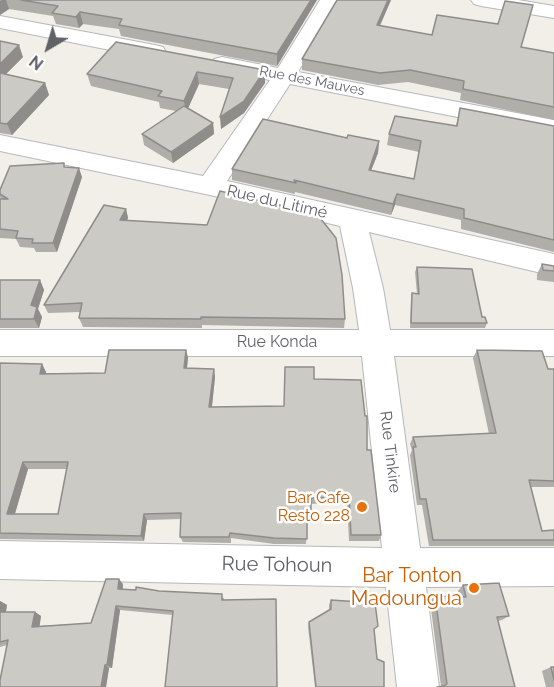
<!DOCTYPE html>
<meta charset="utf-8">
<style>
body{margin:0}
#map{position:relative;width:554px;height:687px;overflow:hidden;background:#f1efe8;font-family:Raleway,sans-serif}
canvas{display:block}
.north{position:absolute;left:18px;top:18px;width:60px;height:60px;-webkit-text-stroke:4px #fff;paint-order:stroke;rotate:218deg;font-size:16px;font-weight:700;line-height:24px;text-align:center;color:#5f6368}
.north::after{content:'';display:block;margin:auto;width:21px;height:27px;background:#5f6368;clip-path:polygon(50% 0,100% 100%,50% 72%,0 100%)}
</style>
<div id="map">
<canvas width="554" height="687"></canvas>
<div class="north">N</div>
</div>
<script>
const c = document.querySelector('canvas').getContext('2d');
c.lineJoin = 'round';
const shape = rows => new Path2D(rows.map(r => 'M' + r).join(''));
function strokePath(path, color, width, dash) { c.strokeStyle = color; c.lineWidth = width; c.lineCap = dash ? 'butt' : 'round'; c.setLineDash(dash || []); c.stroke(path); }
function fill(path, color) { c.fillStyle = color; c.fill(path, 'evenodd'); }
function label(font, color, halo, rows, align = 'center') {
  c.font = font + ' Raleway,sans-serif'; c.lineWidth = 5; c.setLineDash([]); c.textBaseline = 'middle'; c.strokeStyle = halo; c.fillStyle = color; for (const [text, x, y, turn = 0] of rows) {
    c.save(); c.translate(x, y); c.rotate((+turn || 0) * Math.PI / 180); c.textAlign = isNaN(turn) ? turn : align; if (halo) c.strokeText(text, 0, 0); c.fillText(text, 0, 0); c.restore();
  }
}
const minor = shape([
 [320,0,340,0,298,72,554,120,554,136,290,84,227,181,554,254,554,276,369,232,383,288,390,330,554,330,554,356,394,356,420,548,554,548,554,586,426,587,439,687,397,687,386,587,0,579,0,541,382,548,362,356,0,356,0,330,359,330,353,288,340,226,210,195,0,151,0,135,203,176,270,80,214,69,211,64,214,59,222,57,278,68,320,0],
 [471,0,518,0,554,6,554,18,481,6,474,4,471,0],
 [0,16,155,45,163,47,166,52,163,57,155,59,0,28,0,16]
]);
strokePath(minor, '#b5b8bc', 2);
fill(minor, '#fff');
fill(shape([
 [0,0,317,0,277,66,121,36,119,29,83,24,79,28,56,24,53,16,9,9,0,15],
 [391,0,380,26,432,35,521,47,554,53,554,120,460,100,461,93,408,82,378,85,302,70,302,59],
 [0,41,23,57,6,74,45,83,49,95,12,135,0,133],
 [116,42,265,83,244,113,221,129,229,89,199,84,188,108,213,123,214,134,173,163,144,145,142,134,176,111,160,108,159,102,91,86,87,74],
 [460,108,554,126,554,252,461,229,461,220,395,205,391,215,295,192,295,194,232,180,232,169,347,138,379,141,378,153,371,170,414,179,419,152,387,145,389,134,456,125],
 [66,167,82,177,57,252,36,252,34,248,20,247,16,239,0,238,0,199,1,199,0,197,0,190],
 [126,209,128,218,127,220,345,319,344,328,202,325,202,328,83,327,79,318,81,312,48,313,44,305],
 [542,264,554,266,554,282,537,280,537,274],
 [417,267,482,317,487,323,485,328,410,328,411,299,412,293,417,294,415,272],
 [0,280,40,280,44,290,38,309,42,317,39,328,0,328],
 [186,350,188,358,187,368,214,369,215,377,212,407,284,406,314,379,367,450,381,535,379,541,349,541,347,502,311,504,310,517,307,517,306,544,274,544,231,538,231,543,183,542,180,537,181,519,147,520,144,541,0,539,0,363,42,364,46,372,46,373,105,373],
 [28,469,67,469,58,514,15,514],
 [477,350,548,369,554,369,554,487,531,487,542,531,554,530,554,546,429,546,422,505,417,505,410,455,412,450,410,444,413,437,489,434,473,358],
 [123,584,123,590,159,591,224,598,224,600,173,615,120,610,112,668,109,668,106,687,0,687,7,645,0,647,0,601,7,605,6,612,35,612,41,616,39,626,91,623],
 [463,585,509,616,502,620,498,621,515,687,435,687,441,686,430,601,435,596,459,597,458,591],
 [331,600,374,631,377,659,384,687,315,687,308,627,309,622,329,610,329,605],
 [551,667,554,667,554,687,546,687,542,671]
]), '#afaea9');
fill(shape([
 [2,0,6,0,9,9,0,15,0,1],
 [311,0,317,0,277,66,277,54],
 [388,0,391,0,375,36,377,25],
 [80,12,83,24,79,28,76,17],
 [19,45,23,57,0,80,0,64],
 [265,70,265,83,244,113,221,129,220,117],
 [197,72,199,84,186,113,184,101],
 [45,83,49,95,12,135,7,124],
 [213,123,214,134,173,163,171,152],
 [379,141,378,153,367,181,369,170],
 [79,168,82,177,57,252,53,243],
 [397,194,395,205,391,215,393,204],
 [126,209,128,218,123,229,120,220],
 [40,280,44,290,38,309,42,317,39,328,34,319,31,305],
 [186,350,188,358,186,376,184,368],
 [42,364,46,372,44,381,40,374],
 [214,369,215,377,211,415,209,407],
 [23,462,28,469,13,520,7,514],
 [144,514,147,520,144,541,141,536],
 [119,579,123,584,122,594,118,589],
 [0,601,7,605,5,616,0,613],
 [116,606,120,610,112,668,107,665],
 [35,612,41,616,39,631,32,627],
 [105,665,109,668,106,687,101,687]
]), '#8f8d8a');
const building = shape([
 [21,0,311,0,277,54,119,25,122,19,80,12,76,17,52,13,58,6,21,0],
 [337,0,388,0,377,25,432,35,437,15,498,24,505,1,533,5,521,47,554,53,554,107,463,89,464,81,410,70,380,73,302,59,337,0],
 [0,41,19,45,0,64,0,41],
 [116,42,265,70,244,101,220,117,233,78,197,72,184,101,158,96,162,91,87,74,116,42],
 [0,73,45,83,7,124,0,123,0,73],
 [184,106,213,123,171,152,142,134,184,106],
 [460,108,554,126,554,240,464,218,464,209,397,194,393,204,294,180,296,183,232,169,263,119,347,138,348,135,379,141,369,170,414,179,421,141,389,134,395,116,457,126,460,108],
 [64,163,64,167,79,168,53,243,32,243,33,239,16,238,18,231,0,229,0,199,8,199,0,194,0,190,10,166,64,163],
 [220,191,317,214,336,238,342,275,345,319,201,317,201,319,79,318,82,303,44,305,104,205,126,209,120,220,207,225,220,191],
 [542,264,554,266,554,271,543,270,542,264],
 [417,267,472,269,482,317,485,317,487,323,411,323,412,293,419,294,417,267],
 [0,280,40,280,31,305,37,307,34,319,0,319,0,280],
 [109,350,186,350,184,368,214,369,209,407,284,406,285,367,314,367,314,379,361,380,365,416,367,416,367,450,371,450,381,535,351,535,349,496,311,498,311,511,307,511,307,539,274,538,230,533,229,537,180,537,181,513,144,514,141,536,0,533,0,363,42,364,40,374,105,373,109,350],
 [23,462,68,462,58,514,7,514,23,462],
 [477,350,542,351,548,369,554,369,554,481,529,480,542,531,554,530,554,540,433,540,426,499,420,499,413,447,416,447,413,437,496,433,477,350],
 [106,579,119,579,118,589,136,590,136,587,159,591,222,594,222,600,276,599,277,687,165,687,173,611,116,606,107,665,105,665,101,687,0,687,0,680,8,640,0,642,0,612,35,612,32,627,91,623,106,579],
 [499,583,509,616,497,617,515,687,437,687,444,686,447,684,435,596,466,597,463,585,499,583],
 [331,600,375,603,378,626,374,629,377,659,384,662,384,687,316,687,309,622,331,609,331,600],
 [551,667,554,667,554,680,551,667]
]);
fill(building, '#cccac5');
strokePath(building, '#8f8d8a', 1.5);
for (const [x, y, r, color] of [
 [362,507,6,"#e8710a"],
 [474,588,6,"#e8710a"]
]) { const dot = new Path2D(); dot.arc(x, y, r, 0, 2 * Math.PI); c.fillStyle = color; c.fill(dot); strokePath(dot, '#fff', 2); }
label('14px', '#5f6368', '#fff', [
 ["Rue des Mauves",312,81,11]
]);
label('16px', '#5f6368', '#fff', [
 ["Rue du Litimé",277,202,13],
 ["Rue Konda",277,342],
 ["Rue Tinkire",390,452,83]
]);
label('16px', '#c56008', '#fff', [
 ["Bar Cafe",350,498],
 ["Resto 228",350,516]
], 'right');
label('20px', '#5f6368', '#fff', [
 ["Rue Tohoun",277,565,1]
]);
label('20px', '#c56008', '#fff', [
 ["Bar Tonton",462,576],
 ["Madoungua",462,599]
], 'right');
</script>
